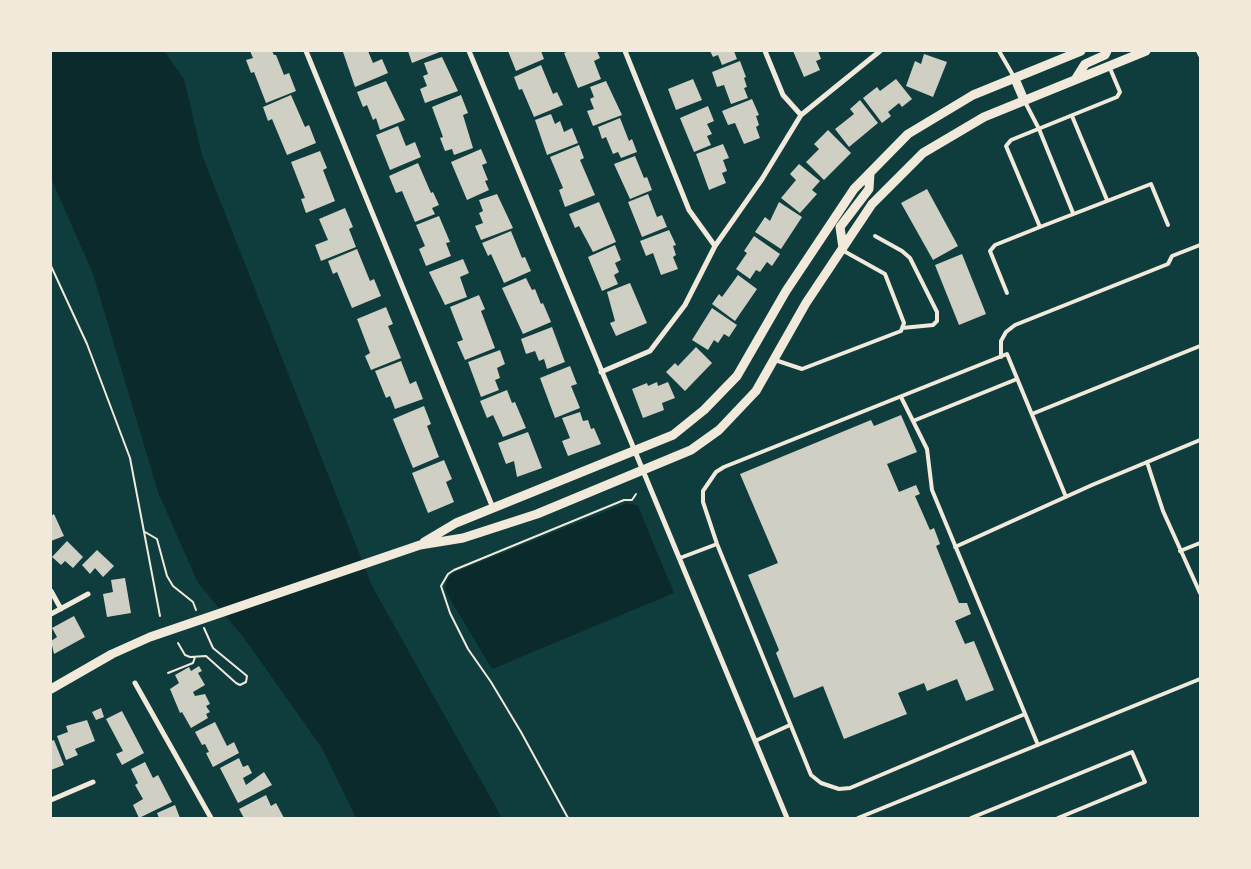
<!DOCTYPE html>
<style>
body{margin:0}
#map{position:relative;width:1251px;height:869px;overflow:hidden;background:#0f3d3e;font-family:"Zilla Slab",serif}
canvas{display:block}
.frame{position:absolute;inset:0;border:52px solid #f1e9da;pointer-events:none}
</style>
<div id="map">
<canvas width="1251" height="869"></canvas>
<div class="frame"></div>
</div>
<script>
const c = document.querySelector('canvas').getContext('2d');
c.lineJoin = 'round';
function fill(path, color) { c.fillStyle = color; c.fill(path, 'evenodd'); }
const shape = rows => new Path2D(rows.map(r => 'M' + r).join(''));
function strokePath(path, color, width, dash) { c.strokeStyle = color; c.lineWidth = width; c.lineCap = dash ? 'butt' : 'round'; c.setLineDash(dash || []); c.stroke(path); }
fill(shape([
 [51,51,164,51,184,79,202,155,372,586,502,818,356,818,322,748,244,638,198,583,158,492,93,274,51,178],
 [627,503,638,506,674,593,492,669,450,599,445,589,447,580,453,573]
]), '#0a2a2b');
fill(shape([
 [250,51,272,51,274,55,276,55,284,75,289,73,296,91,266,103,254,72,251,73,246,60,253,58],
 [368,51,373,63,382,59,388,73,355,87,343,52],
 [408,51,442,51,412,63],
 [508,51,541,51,544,59,516,71],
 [569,51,597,51,600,58,594,61,601,79,578,88,564,53],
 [710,51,734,51,737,59,722,65,718,55,713,57],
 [793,51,818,51,821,59,816,61,820,70,804,77],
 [924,54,947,62,933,97,906,86,915,61,921,64],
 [442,57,458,91,425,103,420,89,427,86,423,76,428,74,424,63],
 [740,61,746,77,744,78,747,87,744,88,748,98,731,104,724,85,717,87,712,72],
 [541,65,553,94,557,92,563,105,534,117,522,89,519,90,514,77],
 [693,79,702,100,676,110,668,89],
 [896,79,912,99,902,107,899,103,888,112,891,116,882,123,863,98,877,87,880,91],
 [386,81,405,120,380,130,376,118,373,120,367,105,363,107,357,92],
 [606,81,622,115,593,126,587,111,594,109,590,99,594,97,590,87],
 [291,95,305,127,309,125,316,143,287,155,272,119,268,121,263,107],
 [461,95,468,113,463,115,473,148,454,155,452,149,445,151,440,138,443,137,432,107],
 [752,99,759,115,756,116,759,125,756,127,760,138,744,144,735,123,728,125,722,111],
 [860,100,878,123,849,147,835,129,854,114,850,109],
 [708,106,714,121,707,124,712,134,707,136,711,145,694,152,680,118],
 [551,114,555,124,560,121,564,132,572,128,578,143,547,155,535,120],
 [620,118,629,141,632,139,637,152,621,158,618,152,613,154,606,137,602,139,598,127],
 [398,126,406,146,415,142,421,157,390,170,376,135],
 [828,130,851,153,824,180,806,162,819,149,814,144],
 [723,144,729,158,723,160,727,171,722,173,726,183,709,190,696,154],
 [579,145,584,158,580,160,595,195,565,207,559,190,563,188,550,157],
 [481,149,487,163,482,165,488,180,485,181,489,190,467,200,451,162],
 [320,151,327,168,323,170,335,201,306,213,301,199,305,198,291,162],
 [635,156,644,178,647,177,652,190,630,199,614,164],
 [418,163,431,193,433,192,439,205,432,208,435,214,415,222,402,191,396,193,389,176],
 [799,164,820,181,812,190,817,194,800,213,781,198,796,180,790,174],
 [927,189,958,246,933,260,901,203],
 [497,194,513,228,481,240,475,226,483,223,479,213,483,211,479,200],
 [648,194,657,217,662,215,667,227,642,237,628,202],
 [599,202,616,242,593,252,579,226,575,228,569,214],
 [779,202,802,217,781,249,755,232,765,217,770,221],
 [345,208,353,227,349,229,356,247,321,261,315,245,328,240,319,219],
 [439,216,450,242,446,243,451,256,426,266,419,249,425,246,416,225],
 [669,230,676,245,673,246,676,255,673,257,678,269,661,275,653,253,646,256,640,241],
 [511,231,522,258,525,257,531,271,504,283,491,254,488,256,482,243],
 [754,236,780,254,772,266,767,262,760,272,756,270,750,279,736,269,747,253,744,251],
 [615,245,621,260,615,263,619,272,614,275,618,284,602,291,588,257],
 [357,249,370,281,374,279,381,296,352,308,337,272,333,274,328,261],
 [962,254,986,314,959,325,935,265],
 [463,259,469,273,460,277,467,297,445,305,429,272],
 [738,275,757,289,735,321,712,304,719,294,722,297],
 [526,278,532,290,535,289,541,304,543,303,551,322,523,334,502,288],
 [630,283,647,323,616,336,610,323,615,321,607,292],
 [479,295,485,309,481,311,495,348,465,360,457,342,463,340,450,307],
 [386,307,393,324,388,326,401,358,371,370,365,356,370,353,357,319],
 [712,308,737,325,729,337,724,334,718,343,714,340,708,350,692,340],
 [552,327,565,362,547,369,544,359,539,361,535,351,526,354,521,339],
 [696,347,712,363,685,391,666,372,675,363,678,366],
 [500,350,505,364,497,368,500,378,495,380,499,390,481,397,468,362],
 [401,361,410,384,416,381,423,399,395,409,390,396,386,398,375,371],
 [570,366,577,384,571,386,580,408,555,418,540,378],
 [657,382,658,386,668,382,675,398,662,403,664,410,643,418,632,389,647,383,648,386],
 [507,390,512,403,515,402,526,428,503,437,493,415,487,418,480,401],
 [424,406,431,424,427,426,439,457,413,468,393,419],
 [580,412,583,421,588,420,591,429,594,428,601,444,568,456,562,441,570,438,562,418],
 [901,415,917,452,887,464,899,492,916,485,920,494,915,496,930,530,934,528,940,544,936,546,959,603,967,603,971,614,955,621,965,644,974,641,994,690,966,701,957,679,927,691,924,683,898,693,907,714,844,739,823,686,794,698,776,653,779,650,748,575,778,563,740,474,871,420,874,426],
 [528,432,542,468,517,477,514,461,506,464,498,443],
 [444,460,452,479,446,482,454,502,428,513,412,473],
 [54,514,64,536,51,541,51,516],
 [67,541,83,557,73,568,65,561,61,565,52,557],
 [97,550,114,566,103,577,95,568,90,574,82,565],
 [125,578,131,613,107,617,103,594,113,592,111,580],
 [74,616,85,637,54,654,51,641,57,637,52,628],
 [199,666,202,671,198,673,205,685,193,692,195,696,205,694,210,704,206,706,210,712,206,714,208,718,191,728,182,712,180,713,170,689,179,683,175,675,189,667,191,671],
 [101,708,104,717,96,720,92,712],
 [122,711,144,753,122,765,116,754,123,751,106,719],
 [87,720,95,741,75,749,78,755,66,760,57,736,68,732,66,726],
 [215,722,227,746,234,742,239,753,213,767,206,753,209,752,205,744,202,745,195,732],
 [54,740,64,765,51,770,51,741],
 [239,758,243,767,248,765,252,773,243,778,246,785,264,772,272,785,238,803,220,768],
 [145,762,153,778,158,775,172,802,139,818,133,805,143,799,135,785,138,783,131,769],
 [266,795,271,806,276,803,284,818,244,818,239,809],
 [175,805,180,818,159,818,157,813]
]), '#cfcfc3');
strokePath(shape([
 [51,266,87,344,130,458,160,616],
 [145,532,157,539,167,576,173,586,193,602,196,610],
 [178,643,185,655,190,657,206,656,236,683,240,685,246,682,247,676,213,648,204,628],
 [168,673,193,663,195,657],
 [568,818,521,732,491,682,468,649,450,613,441,586,448,574,454,570,624,500,632,500,636,494]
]), '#f1e9da', 2);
strokePath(shape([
 [999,51,1014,77],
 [1198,51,1200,55],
 [1024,100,1039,129,1073,213],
 [1072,116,1107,200],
 [1040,227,1151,184,1168,225],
 [875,236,902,251,910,258,937,312,937,321,933,325,902,328],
 [1007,293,990,251,995,245,1040,227,1006,146,1011,140,1117,97,1120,92,1109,66],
 [1001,357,1001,341,1006,332,1015,325,1168,264,1172,256,1200,245],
 [775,360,802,369,901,331,904,323,885,274,842,250],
 [901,397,927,449,932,490,1038,745],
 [1032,414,1200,346],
 [913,421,1017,379],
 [1147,462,1163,511,1200,593],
 [955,547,1092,485,1200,440],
 [1180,551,1200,543],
 [680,558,717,544],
 [1025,714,850,788,839,789,821,783,811,775,717,544,703,502,703,491,716,472,724,467,1007,354,1066,497],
 [755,741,790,725],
 [858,818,1200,679],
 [971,818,1132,752,1145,782,1058,818]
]), '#f1e9da', 4);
strokePath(shape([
 [306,51,493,508],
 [469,51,787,818],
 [625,51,689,210,715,246],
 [765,51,783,95,801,115],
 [601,372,650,351,685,305,715,246,762,179,801,115,880,51],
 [51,591,61,609],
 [51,614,88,594],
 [135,683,211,818],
 [51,800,93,782]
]), '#f1e9da', 5);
strokePath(shape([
 [1015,79,1024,100],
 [1075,80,1085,64,1105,55,1107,51],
 [843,248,840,227,869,189,870,173],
 [424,542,456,523,673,435,704,410,737,376,786,291,854,189,908,134,973,95,1081,51],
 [51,689,112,654,150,637,420,545,463,538,537,514,691,450,719,430,756,391,806,303,872,204,923,153,984,117,1146,51]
]), '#f1e9da', 9);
</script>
